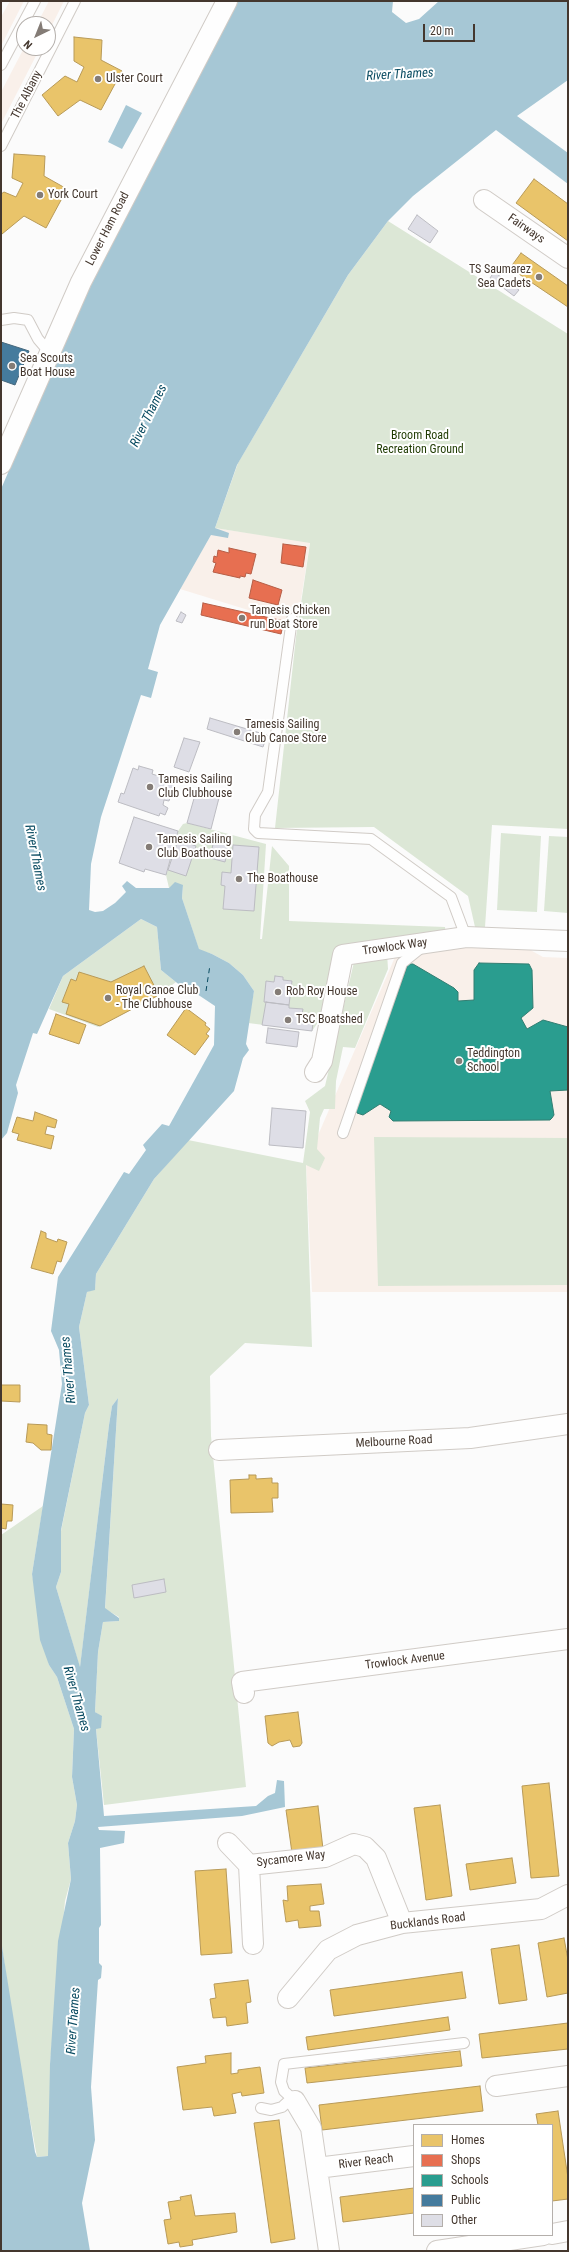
<!DOCTYPE html>
<style>
body{margin:0}
#map{position:relative;width:569px;height:2252px;overflow:hidden;background:#fbfbfb;font-family:"Roboto Condensed",sans-serif}
canvas{display:block}
.frame{position:absolute;inset:0;border:2px solid #44372e;pointer-events:none}
.legend{position:absolute;left:413px;top:2124px;width:140px;height:112px;box-sizing:border-box;background:#fff;border:1px solid #b4afab;margin:0;padding:5px 7px;list-style:none;font-size:12px;color:#44372e}
.legend li{display:flex;align-items:center;gap:8px;height:20px}
.legend b{width:20px;border:1px solid #b4afab}
.north{position:absolute;left:16px;top:16px;width:40px;height:40px;box-sizing:border-box;background:#fff;border:1px solid #b4afab;border-radius:50%;rotate:223deg;font-size:11px;font-weight:700;line-height:16px;text-align:center;color:#44372e}
.north::after{content:'';display:block;margin:auto;width:14px;height:18px;background:#847c76;clip-path:polygon(50% 0,100% 100%,50% 72%,0 100%)}
.scale{position:absolute;left:423px;top:24px;width:52px;height:18px;box-sizing:border-box;border:2px solid #44372e;border-top:0;padding-left:5px;font-size:12px;line-height:14px;white-space:nowrap;color:#44372e;-webkit-text-stroke:3px #fff;paint-order:stroke}
</style>
<div id="map">
<canvas width="569" height="2252"></canvas>
<div class="frame"></div>
<ul class="legend">
<li><b style="height:11px;background:#e9c46a"></b>Homes</li>
<li><b style="height:11px;background:#e76f51"></b>Shops</li>
<li><b style="height:11px;background:#2a9d8f"></b>Schools</li>
<li><b style="height:11px;background:#457b9d"></b>Public</li>
<li><b style="height:11px;background:#dedee6"></b>Other</li>
</ul>
<div class="north">N</div>
<div class="scale">20 m</div>
</div>
<script>
const c = document.querySelector('canvas').getContext('2d');
c.lineJoin = 'round';
function fill(path, color) { c.fillStyle = color; c.fill(path, 'evenodd'); }
const shape = rows => new Path2D(rows.map(r => 'M' + r).join(''));
function strokePath(path, color, width, dash) { c.strokeStyle = color; c.lineWidth = width; c.lineCap = dash ? 'butt' : 'round'; c.setLineDash(dash || []); c.stroke(path); }
function label(font, color, halo, rows, align = 'center') {
  c.font = font + ' "Roboto Condensed",sans-serif'; c.lineWidth = 4; c.setLineDash([]); c.textBaseline = 'middle'; c.strokeStyle = halo; c.fillStyle = color; for (const [text, x, y, turn = 0] of rows) {
    c.save(); c.translate(x, y); c.rotate((+turn || 0) * Math.PI / 180); c.textAlign = isNaN(turn) ? turn : align; if (halo) c.strokeText(text, 0, 0); c.fillText(text, 0, 0); c.restore();
  }
}
fill(shape([
 [10,1,24,1,1,46,1,17],
 [49,1,64,1,48,33,48,24,37,24],
 [24,48,40,48,1,124,1,92],
 [215,528,310,542,297,625,180,589],
 [525,947,543,957,568,958,568,1292,312,1292,306,1163,395,957,460,948]
]), '#f9f0ea');
fill(shape([
 [388,221,568,334,568,829,492,825,485,927,475,927,468,896,374,827,275,828,296,637,310,543,215,528,238,463,348,275],
 [187,823,266,844,260,939,262,939,272,846,289,866,289,921,445,927,446,935,338,952,323,1015,312,1031,248,1023,254,991,243,975,229,963,212,954,199,950,182,898,183,885,169,888,166,875,168,870,178,831,183,824],
 [501,833,541,836,537,912,497,910],
 [549,836,568,837,568,913,544,911],
 [141,919,157,927,161,970,176,982,159,995,98,1027,49,1009,63,976],
 [387,953,388,969,355,1048,343,1047,336,1081,335,1109,324,1109,320,1118,317,1149,325,1158,319,1171,306,1165,312,1347,245,1343,210,1376,211,1436,246,1787,104,1805,96,1729,102,1717,95,1712,98,1652,103,1622,119,1621,119,1617,105,1609,118,1398,112,1406,109,1425,80,1668,56,1587,61,1572,61,1531,85,1413,89,1405,79,1327,87,1292,95,1289,96,1274,154,1179,188,1140,303,1163,310,1112,305,1101,325,1086,354,962],
 [374,1137,568,1138,568,1285,378,1286],
 [43,1506,32,1574,49,1665,57,1677,74,1729,72,1777,77,1805,75,1821,68,1843,71,1879,65,1901,50,2064,50,2151,48,2156,37,2157,18,2055,1,1940,1,1535]
]), '#dce7d6');
fill(shape([
 [235,1,393,1,392,12,406,23,419,19,439,1,568,1,568,80,517,116,568,153,568,184,496,130,413,196,388,221,348,275,237,465,215,528,229,533,228,538,211,535,160,625,148,669,158,672,151,698,141,695,101,817,91,864,89,910,95,912,103,911,115,903,126,892,122,886,127,881,136,888,169,888,175,882,183,885,182,898,199,949,212,954,229,963,243,975,254,991,246,1044,249,1050,243,1058,234,1091,154,1179,96,1274,95,1290,87,1292,79,1327,89,1405,85,1413,61,1530,61,1572,56,1587,80,1667,109,1425,112,1406,118,1398,105,1608,119,1618,119,1621,103,1622,98,1652,95,1712,102,1716,101,1728,96,1729,104,1816,256,1806,268,1796,275,1793,277,1780,284,1781,285,1807,242,1816,98,1827,99,1830,125,1831,124,1843,100,1848,101,1925,99,1928,99,1963,102,1966,101,1978,98,1980,91,2087,95,2140,82,2203,90,2251,1,2251,1,1940,35,2152,37,2157,48,2156,50,2064,58,1941,71,1879,68,1843,75,1821,77,1805,72,1777,74,1729,57,1677,49,1665,40,1640,32,1574,62,1384,59,1350,51,1331,58,1277,124,1172,129,1174,146,1150,143,1145,162,1124,169,1126,214,1045,215,1006,197,994,187,991,161,970,157,927,141,919,63,976,37,1034,33,1033,16,1085,18,1093,7,1133,1,1140,1,489,75,317],
 [126,105,142,113,122,149,108,142]
]), '#a6c7d5');
const homes = shape([
 [74,37,102,40,101,60,122,71,101,110,80,100,58,116,42,95,65,76,77,82,84,67,74,61,74,37],
 [14,154,45,156,44,176,67,189,46,228,24,216,2,234,1,232,1,194,4,192,16,197,23,183,12,178,14,154],
 [534,179,568,204,568,241,516,203,534,179],
 [521,253,568,286,568,307,510,268,521,253],
 [144,966,159,995,100,1026,66,1014,69,1004,62,1002,71,979,76,981,79,972,111,982,144,966],
 [186,1008,206,1023,205,1025,210,1029,206,1034,209,1036,195,1055,167,1035,186,1008],
 [56,1014,86,1025,79,1044,49,1034,56,1014],
 [35,1112,57,1120,55,1128,47,1126,45,1134,54,1136,51,1149,17,1140,19,1134,12,1132,17,1117,33,1121,35,1112],
 [41,1231,46,1233,46,1238,57,1242,58,1239,67,1242,61,1262,57,1261,53,1274,31,1268,41,1231],
 [1,1385,20,1385,20,1402,1,1401,1,1385],
 [28,1424,47,1425,47,1434,52,1435,51,1450,41,1450,33,1443,26,1442,28,1424],
 [249,1475,256,1475,256,1479,272,1478,272,1483,278,1483,278,1498,272,1498,273,1512,231,1513,230,1480,249,1479,249,1475],
 [1,1504,13,1505,12,1521,7,1521,6,1529,1,1528,1,1504],
 [298,1712,302,1743,300,1746,293,1747,290,1740,279,1742,272,1746,268,1743,265,1716,298,1712],
 [549,1783,559,1876,531,1878,522,1786,549,1783],
 [440,1805,452,1896,426,1900,414,1808,440,1805],
 [318,1806,323,1849,292,1853,286,1810,318,1806],
 [512,1858,516,1883,470,1890,466,1864,512,1858],
 [226,1869,232,1953,201,1955,195,1871,226,1869],
 [321,1884,324,1904,310,1906,310,1911,319,1911,321,1926,299,1928,298,1920,286,1922,283,1900,288,1901,287,1886,321,1884],
 [564,1938,568,1960,568,1993,547,1997,538,1943,564,1938],
 [519,1945,527,2000,499,2004,491,1949,519,1945],
 [462,1972,466,1998,334,2016,330,1990,462,1972],
 [248,1980,251,2002,246,2003,248,2023,227,2026,226,2017,213,2018,210,1999,216,1998,214,1984,248,1980],
 [448,2017,450,2030,308,2050,306,2037,448,2017],
 [568,2023,568,2049,482,2058,479,2034,568,2023],
 [460,2051,462,2066,307,2083,305,2068,460,2051],
 [231,2053,231,2074,238,2073,238,2070,260,2067,264,2093,242,2096,241,2092,232,2094,236,2113,214,2116,212,2107,183,2110,177,2067,206,2063,205,2056,231,2053],
 [480,2086,483,2111,322,2130,319,2105,480,2086],
 [558,2111,568,2178,568,2199,552,2201,552,2125,534,2125,538,2125,536,2114,558,2111],
 [279,2120,295,2239,271,2243,254,2123,279,2120],
 [414,2188,414,2213,343,2222,340,2197,414,2188],
 [191,2195,195,2216,235,2213,237,2232,192,2240,193,2245,180,2247,179,2242,168,2244,164,2220,171,2219,168,2202,181,2200,180,2197,191,2195]
]);
fill(homes, '#e9c46a');
strokePath(homes, '#b89a58', 1);
const shops = shape([
 [283,544,306,547,303,567,281,563,283,544],
 [229,548,256,554,251,574,246,573,245,577,240,576,240,578,213,572,216,563,213,562,214,556,217,557,218,550,229,553,229,548],
 [253,580,282,590,278,605,249,598,253,580],
 [203,603,284,621,281,634,201,615,203,603]
]);
fill(shops, '#e76f51');
strokePath(shops, '#b65e46', 1);
const schools = shape([
 [479,963,529,964,532,970,533,1008,521,1018,527,1029,543,1020,568,1027,568,1090,550,1091,554,1115,552,1118,550,1120,393,1121,389,1117,391,1111,380,1104,363,1115,357,1113,356,1110,408,964,413,964,454,988,458,992,458,1001,474,1000,474,970,479,963]
]);
fill(schools, '#2a9d8f');
strokePath(schools, '#327e72', 1);
const public = shape([
 [1,342,29,351,15,385,1,380,1,342]
]);
fill(public, '#457b9d');
strokePath(public, '#45677c', 1);
strokePath(shape([
 [206,991,210,965]
]), '#094b61', 1, [5, 4]);
const building = shape([
 [417,215,438,231,430,243,408,229,417,215],
 [494,272,519,290,514,296,490,278,494,272],
 [181,612,186,615,182,623,176,621,181,612],
 [210,718,267,735,263,747,207,729,210,718],
 [184,738,200,742,189,772,174,767,184,738],
 [139,766,153,770,152,774,175,781,169,801,164,800,163,805,168,808,165,815,160,813,159,816,118,802,121,793,124,794,133,768,138,770,139,766],
 [197,788,220,794,211,829,187,823,197,788],
 [134,817,178,831,166,875,145,869,144,872,119,863,134,817],
 [215,835,230,839,225,862,210,858,215,835],
 [178,840,196,846,186,876,168,870,178,840],
 [233,845,259,847,254,911,223,909,225,886,221,885,222,872,231,873,233,845],
 [275,976,283,977,283,980,292,981,289,1005,264,1002,266,981,274,982,275,976],
 [266,1002,289,1005,289,1008,303,1009,302,1014,314,1015,312,1031,262,1025,266,1002],
 [268,1028,299,1032,297,1047,266,1043,268,1028],
 [272,1108,306,1111,303,1148,269,1145,272,1108],
 [164,1579,166,1592,134,1598,132,1585,164,1579]
]);
fill(building, '#dedee6');
strokePath(building, '#bcbcc2', 1);
const lane = shape([
 [1,65,35,1],
 [1,146,75,1],
 [1,320,14,318,28,320,38,339,50,353],
 [292,619,268,792,255,815,254,829,258,833,371,839,451,897,466,937],
 [343,1133,402,963,422,947],
 [295,2101,284,2091,281,2082,284,2064,464,2043],
 [261,2108,271,2110,282,2107,292,2098]
]);
const street = shape([
 [484,200,568,258],
 [1,464,81,282,227,1],
 [315,1072,322,1061,343,955,466,937,568,941],
 [219,1450,470,1438,568,1424],
 [244,1693,242,1682,568,1639],
 [228,1843,249,1865,253,1944],
 [249,1865,325,1857,354,1844,365,1847,376,1858,402,1923],
 [288,1998,328,1950,357,1935,402,1923,541,1909,568,1895],
 [496,2086,568,2076],
 [295,2101,311,2128,329,2251],
 [317,2168,414,2156],
 [552,2234,568,2231],
 [437,2251,543,2235]
]);
strokePath(lane, '#d0cbc6', 12);
strokePath(street, '#d0cbc6', 22);
strokePath(lane, '#fefefe', 10);
strokePath(street, '#fefefe', 20);
for (const [x, y, r, color] of [
 [98,79,4,"#847c76"],
 [40,195,4,"#847c76"],
 [539,277,4,"#847c76"],
 [12,366,4,"#847c76"],
 [242,618,4,"#847c76"],
 [237,732,4,"#847c76"],
 [150,787,4,"#847c76"],
 [149,847,4,"#847c76"],
 [239,879,4,"#847c76"],
 [278,992,4,"#847c76"],
 [108,998,4,"#847c76"],
 [288,1020,4,"#847c76"],
 [459,1061,4,"#847c76"]
]) { const dot = new Path2D(); dot.arc(x, y, r, 0, 2 * Math.PI); c.fillStyle = color; c.fill(dot); strokePath(dot, '#fff', 1.5); }
label('12px', '#44372e', '#fff', [
 ["Ulster Court",106,79],
 ["York Court",48,195],
 ["TS Saumarez",531,270,"right"],
 ["Sea Cadets",531,284,"right"],
 ["Sea Scouts",20,359],
 ["Boat House",20,373],
 ["Tamesis Chicken",250,611],
 ["run Boat Store",250,625],
 ["Tamesis Sailing",245,725],
 ["Club Canoe Store",245,739],
 ["Tamesis Sailing",158,780],
 ["Club Clubhouse",158,794],
 ["Tamesis Sailing",157,840],
 ["Club Boathouse",157,854],
 ["The Boathouse",247,879],
 ["Royal Canoe Club",116,991],
 ["- The Clubhouse",116,1005],
 ["Rob Roy House",286,992],
 ["TSC Boatshed",296,1020],
 ["Teddington",467,1054],
 ["School",467,1068]
], 'left');
label('12px', '#44372e', '#fff', [
 ["The Albany",27,95,-63],
 ["Lower Ham Road",108,229,-63],
 ["Fairways",526,229,35],
 ["Trowlock Way",395,947,-8],
 ["Melbourne Road",394,1442,-3],
 ["Trowlock Avenue",405,1661,-7],
 ["Sycamore Way",291,1859,-7],
 ["Bucklands Road",428,1922,-7],
 ["River Reach",366,2162,-7]
]);
label('12px', '#1f3b02', '#fff', [
 ["Broom Road",420,436],
 ["Recreation Ground",420,450]
]);
label('italic 13px', '#094b61', '#fff', [
 ["River Thames",400,75,-3],
 ["River Thames",149,416,-64],
 ["River Thames",35,858,79],
 ["River Thames",69,1370,-95],
 ["River Thames",76,1699,74],
 ["River Thames",74,2021,-86]
]);
</script>
